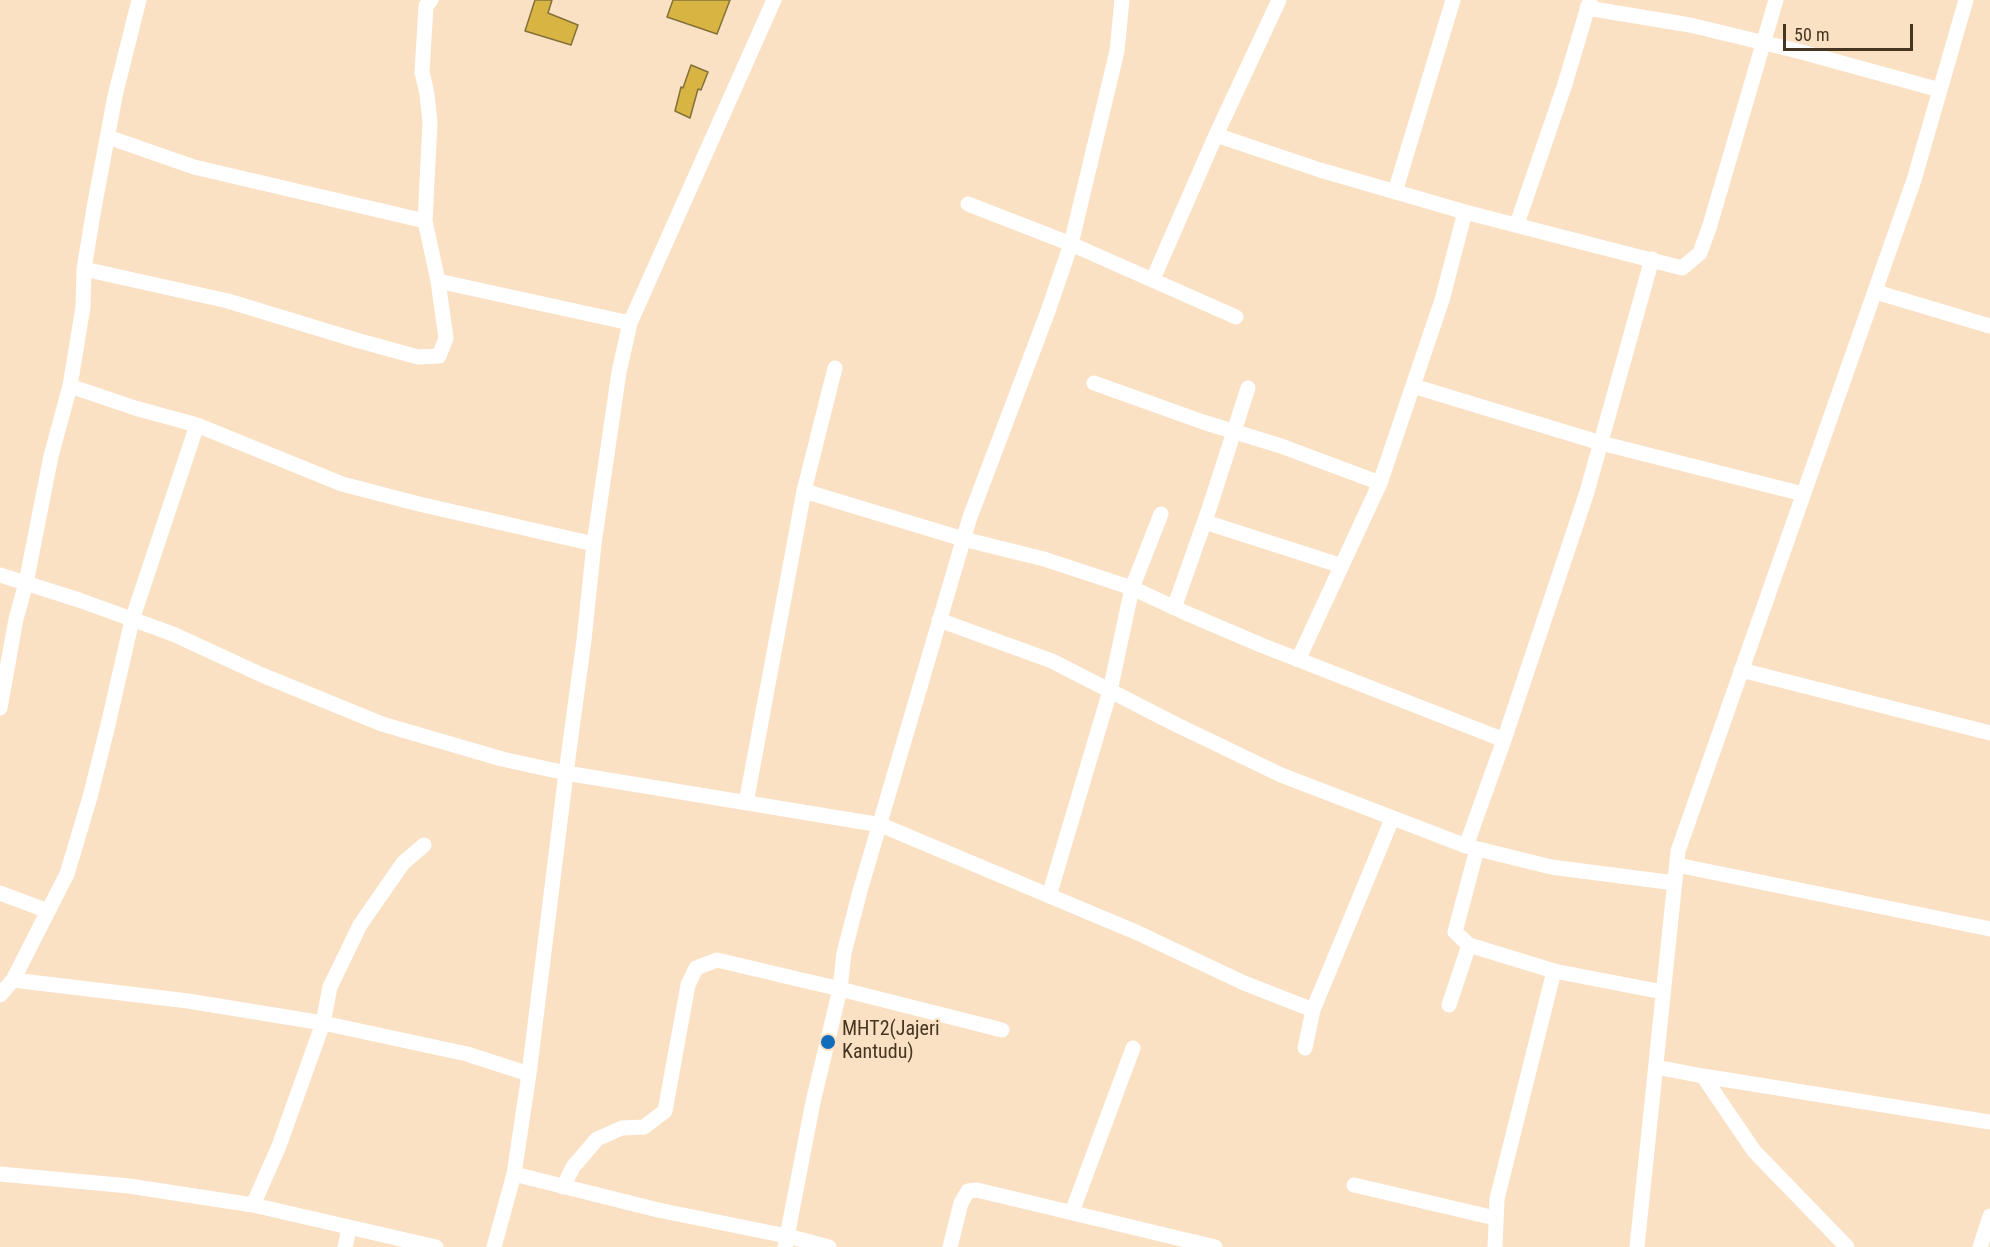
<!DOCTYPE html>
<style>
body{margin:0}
#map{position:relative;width:1990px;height:1247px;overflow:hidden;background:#fae1c4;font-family:"Roboto Condensed",sans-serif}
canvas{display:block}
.scale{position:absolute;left:1783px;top:24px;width:130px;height:27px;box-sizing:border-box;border:3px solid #453521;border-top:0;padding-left:8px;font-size:18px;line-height:21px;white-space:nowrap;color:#453521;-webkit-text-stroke:4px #fae1c4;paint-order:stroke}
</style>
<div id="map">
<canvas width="1990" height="1247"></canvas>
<div class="scale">50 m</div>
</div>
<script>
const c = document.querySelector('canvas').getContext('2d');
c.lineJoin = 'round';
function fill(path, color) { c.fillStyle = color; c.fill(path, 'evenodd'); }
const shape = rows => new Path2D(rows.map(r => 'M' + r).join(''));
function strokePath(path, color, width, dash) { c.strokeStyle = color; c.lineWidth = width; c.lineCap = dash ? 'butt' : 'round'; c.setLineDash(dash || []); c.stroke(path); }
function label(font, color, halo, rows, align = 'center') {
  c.font = font + ' "Roboto Condensed",sans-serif'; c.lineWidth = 4.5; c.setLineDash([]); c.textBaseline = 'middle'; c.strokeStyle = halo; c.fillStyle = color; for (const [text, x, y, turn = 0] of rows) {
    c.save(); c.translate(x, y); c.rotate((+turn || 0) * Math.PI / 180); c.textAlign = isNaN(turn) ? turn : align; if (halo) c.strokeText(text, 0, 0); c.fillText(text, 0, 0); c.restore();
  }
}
const building = shape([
 [535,0,552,0,548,13,578,25,571,45,525,31,535,0],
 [673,0,730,0,717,34,667,17,673,0],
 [691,65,708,72,701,90,698,89,690,118,675,111,681,87,683,88,691,65]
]);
fill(building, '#d8b443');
strokePath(building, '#847139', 1.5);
strokePath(shape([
 [1587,8,1690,25,1798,51,1940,90],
 [1216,135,1320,170,1465,212,1682,268,1700,253,1710,225,1776,0],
 [108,137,194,167,425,221],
 [1395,192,1453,0],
 [968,204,1071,244,1236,317],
 [1517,224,1565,84,1590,0],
 [84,269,228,301,356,340,418,357,439,356,446,338,438,281,425,221,430,123,427,94,422,72,426,6,431,0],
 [1153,279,1216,135,1279,0],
 [438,281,630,323],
 [1876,292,1990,326],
 [1094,383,1203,422,1281,446,1380,483],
 [70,386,135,408,197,425,342,484,419,504,594,544],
 [1413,386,1601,443,1803,494],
 [804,491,963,539,1044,559,1132,588,1186,613,1261,645,1504,740],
 [1205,522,1342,566],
 [0,575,79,600,173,634,262,675,382,724,502,759,566,773,881,825,1138,933,1244,983,1313,1010],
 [1174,608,1209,509,1248,388],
 [939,620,1052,661,1175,724,1281,775,1466,846,1551,867,1675,883],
 [1298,660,1380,483,1442,300,1465,212],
 [1741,670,1990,733],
 [0,708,16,619,26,583,51,456,70,386,83,307,84,269,94,208,115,96,139,0],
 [746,803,804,491,835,368],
 [1466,846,1504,740,1587,492,1652,259],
 [1477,849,1455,932,1469,945,1554,971,1663,992],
 [1677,865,1990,929],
 [0,893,48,911],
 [1049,896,1110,691,1132,588,1161,514],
 [13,980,188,1001,323,1023,467,1054,529,1074],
 [0,995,13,980,67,874,90,797,108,725,132,620,197,425],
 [1449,1005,1469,945],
 [1305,1048,1313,1010,1392,819],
 [1656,1067,1703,1076,1990,1122],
 [1703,1076,1754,1151,1847,1247],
 [0,1174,129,1186,253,1205,436,1247],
 [514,1174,658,1210,787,1236,829,1247],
 [1354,1185,1495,1218],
 [563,1187,573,1167,597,1139,622,1128,644,1127,665,1111,688,985,696,968,717,960,840,989,1002,1030],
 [253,1205,279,1146,323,1023,330,987,360,925,403,863,424,845],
 [1072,1212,1133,1048],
 [345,1247,349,1228],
 [494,1247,514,1174,529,1074,566,773,584,640,594,544,619,372,630,323,774,0],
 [785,1247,813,1102,840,989,844,953,860,891,970,517,1047,314,1071,244,1117,51,1122,0],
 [950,1247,961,1203,968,1191,977,1190,1215,1247],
 [1495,1247,1497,1199,1554,971],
 [1637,1247,1678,851,1914,180,1966,0],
 [1980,1247,1990,1216]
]), '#fff', 15);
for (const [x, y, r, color] of [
 [828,1042,8,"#116cb9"]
]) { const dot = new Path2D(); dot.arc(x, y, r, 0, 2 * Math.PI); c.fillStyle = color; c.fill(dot); strokePath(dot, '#fae1c4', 2); }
label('20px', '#453521', '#fae1c4', [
 ["MHT2(Jajeri",842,1030],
 ["Kantudu)",842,1053]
], 'left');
</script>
